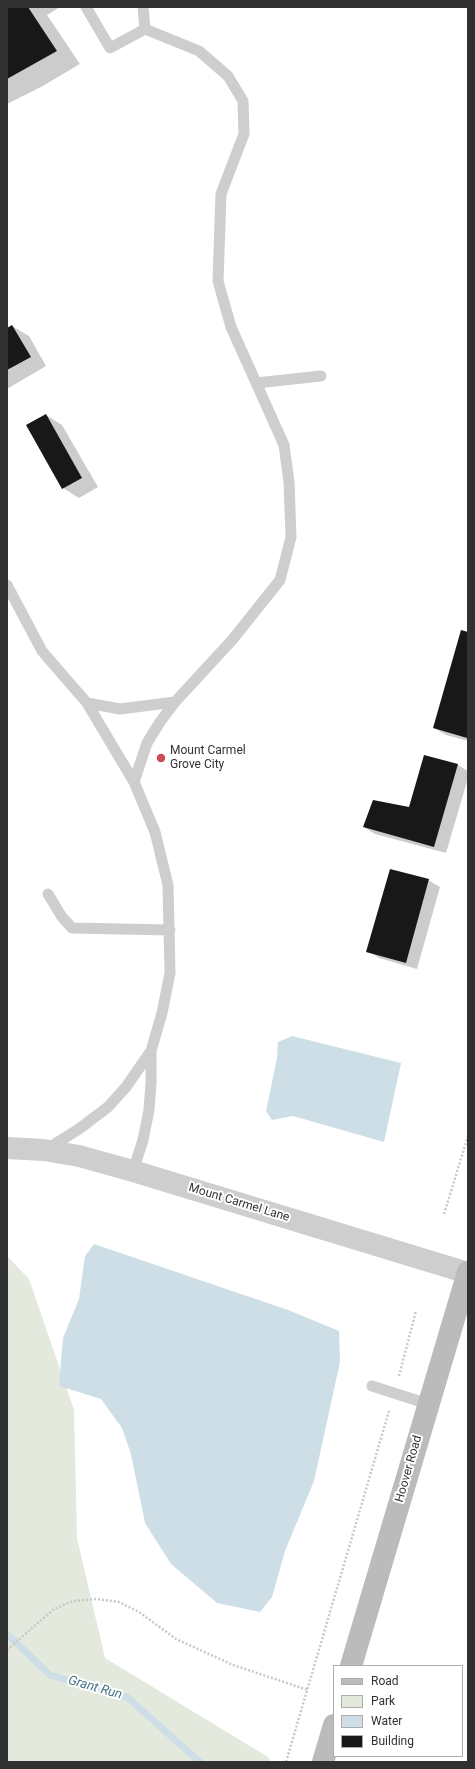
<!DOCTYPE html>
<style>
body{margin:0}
#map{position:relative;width:475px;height:1769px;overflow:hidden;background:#fff;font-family:Roboto,sans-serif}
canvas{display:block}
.frame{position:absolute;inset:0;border:8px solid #313131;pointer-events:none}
.legend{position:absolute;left:333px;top:1665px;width:130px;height:92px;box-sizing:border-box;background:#fff;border:1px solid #adadad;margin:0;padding:5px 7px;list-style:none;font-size:12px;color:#313131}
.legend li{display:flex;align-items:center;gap:8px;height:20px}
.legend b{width:20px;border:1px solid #adadad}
</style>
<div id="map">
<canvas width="475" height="1769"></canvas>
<div class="frame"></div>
<ul class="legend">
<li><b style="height:5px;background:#bbb"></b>Road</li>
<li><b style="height:11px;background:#e4e9de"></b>Park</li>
<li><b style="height:11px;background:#cddee7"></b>Water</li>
<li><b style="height:11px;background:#181818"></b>Building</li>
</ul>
</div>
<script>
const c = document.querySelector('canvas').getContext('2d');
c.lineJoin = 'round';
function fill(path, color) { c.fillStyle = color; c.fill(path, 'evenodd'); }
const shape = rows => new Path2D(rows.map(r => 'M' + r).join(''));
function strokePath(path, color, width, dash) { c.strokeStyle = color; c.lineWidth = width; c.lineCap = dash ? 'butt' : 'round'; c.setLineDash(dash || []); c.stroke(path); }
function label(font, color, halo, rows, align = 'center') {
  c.font = font + ' Roboto,sans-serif'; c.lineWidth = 4; c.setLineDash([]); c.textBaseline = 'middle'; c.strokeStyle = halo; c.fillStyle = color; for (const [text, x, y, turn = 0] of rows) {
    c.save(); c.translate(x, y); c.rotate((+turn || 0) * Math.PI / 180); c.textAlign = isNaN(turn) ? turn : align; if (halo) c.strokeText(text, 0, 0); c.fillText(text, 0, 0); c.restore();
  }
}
fill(shape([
 [7,1256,29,1279,74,1410,77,1538,105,1658,268,1757,271,1762,7,1762]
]), '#e4e9de');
fill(shape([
 [292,1036,401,1063,384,1142,293,1116,272,1120,266,1111,277,1058,278,1042],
 [94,1244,288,1310,339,1331,340,1362,314,1481,285,1551,272,1597,260,1612,217,1603,171,1564,145,1523,131,1454,122,1428,101,1399,59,1386,63,1338,79,1299,85,1256]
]), '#cddee7');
fill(shape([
 [7,7,60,7,47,15,80,64,41,87,7,104],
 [12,326,29,336,46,366,7,389,7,329],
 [46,415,62,425,98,487,79,498,63,488],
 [461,631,468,633,468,741,446,735,434,728],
 [425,756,458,765,468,771,468,778,446,853,375,834,364,827,409,808],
 [428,880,440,887,417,969,379,958,368,951]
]), '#0003');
strokePath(shape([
 [7,1634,50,1675,127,1697,200,1762]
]), '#cddee7', 7);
fill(shape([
 [7,7,28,7,57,51,7,79],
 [12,325,31,357,7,370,7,328],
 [46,414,82,478,62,489,26,425],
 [461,630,468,632,467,738,433,728],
 [424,755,458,764,434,847,363,827,373,800,409,807],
 [390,869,429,879,406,963,366,952]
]), '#181818');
strokePath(shape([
 [444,1214,468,1136],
 [399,1376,416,1311],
 [7,1650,54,1609,73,1601,97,1599,119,1602,139,1612,176,1639,233,1665,308,1690],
 [286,1762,389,1411]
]), '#c8c8c8', 2.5, [2, 2]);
strokePath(shape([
 [86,7,110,48,145,29],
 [256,383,321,376],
 [7,585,42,651,87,703,134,782,155,832,168,885,170,973,162,1013,151,1051,126,1087,108,1107,79,1129,47,1149],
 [87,703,120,709,175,702],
 [134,782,147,743,160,722,175,702,233,639,280,580,291,537,289,482,284,445,231,327,218,281,221,194,244,134,243,101,228,76,199,51,145,29,143,7],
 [48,894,62,917,72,928,170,930],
 [133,1171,143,1140,149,1110,151,1083,151,1051],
 [372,1386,428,1404]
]), '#cecece', 11);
strokePath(shape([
 [7,1148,44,1150,79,1156,133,1171,468,1273]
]), '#cecece', 22);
strokePath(shape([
 [351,1666,468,1272],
 [323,1762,334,1725]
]), '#bbb', 22);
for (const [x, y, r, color] of [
 [161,758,5,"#d04a59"]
]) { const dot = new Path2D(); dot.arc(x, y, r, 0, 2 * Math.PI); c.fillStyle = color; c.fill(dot); strokePath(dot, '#fff', 1.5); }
label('12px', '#313131', '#fff', [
 ["Mount Carmel",170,751],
 ["Grove City",170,765]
], 'left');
label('12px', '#313131', '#fff', [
 ["Mount Carmel Lane",239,1203,17],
 ["Hoover Road",409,1469,-74]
]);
label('italic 13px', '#48738a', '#fff', [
 ["Grant Run",95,1688,16]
]);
</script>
